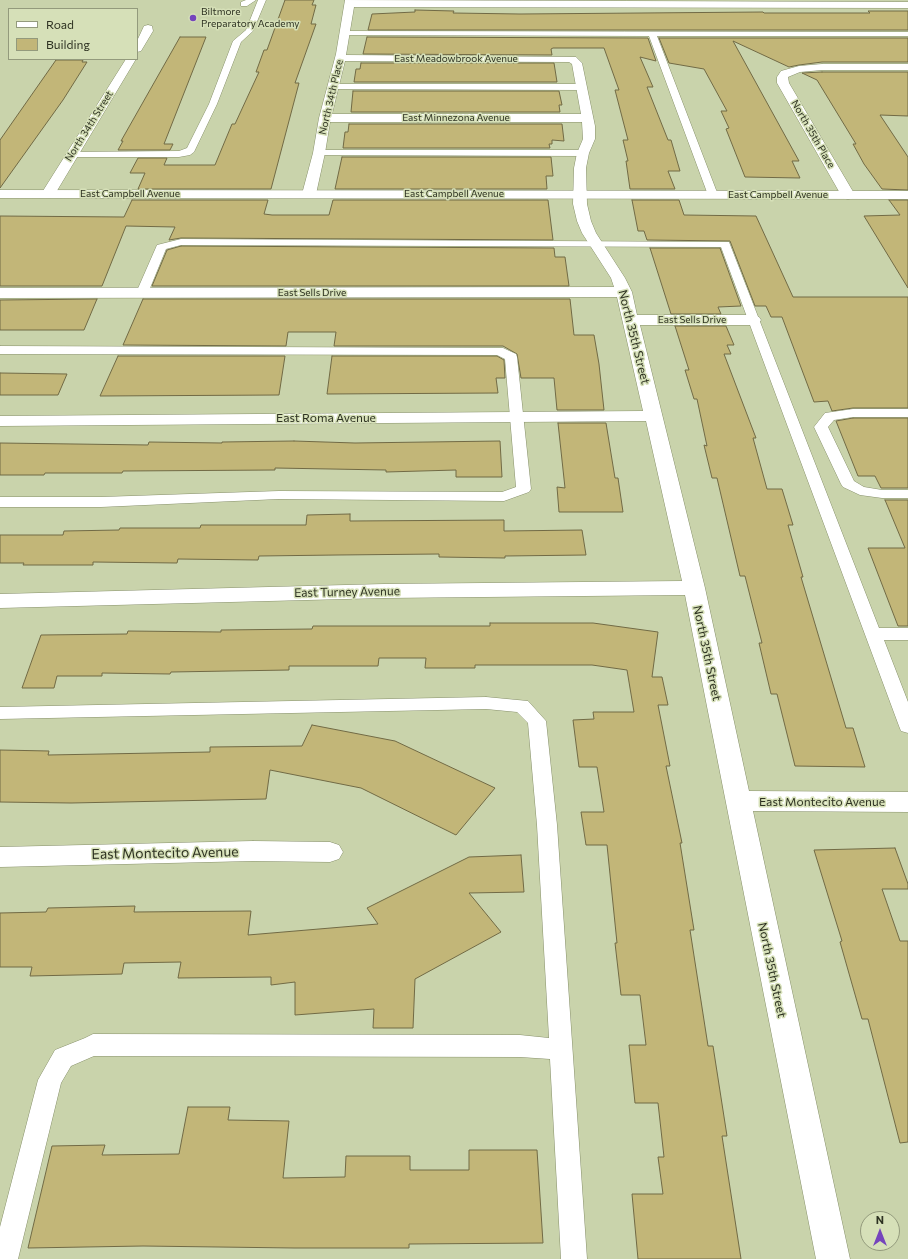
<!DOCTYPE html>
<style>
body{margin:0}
#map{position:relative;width:908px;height:1259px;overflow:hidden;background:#c9d3ab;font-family:Commissioner,sans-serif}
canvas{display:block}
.legend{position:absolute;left:8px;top:8px;width:130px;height:52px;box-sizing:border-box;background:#d6e0b8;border:1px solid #939a7c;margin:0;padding:5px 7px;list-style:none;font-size:12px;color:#2e3222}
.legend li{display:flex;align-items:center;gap:8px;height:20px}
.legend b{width:20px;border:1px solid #939a7c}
.north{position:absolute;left:860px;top:1211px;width:40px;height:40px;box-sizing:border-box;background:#d6e0b8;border:1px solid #939a7c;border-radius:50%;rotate:0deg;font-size:11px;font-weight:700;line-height:16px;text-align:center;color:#2e3222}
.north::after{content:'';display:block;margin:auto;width:14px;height:18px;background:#7544bc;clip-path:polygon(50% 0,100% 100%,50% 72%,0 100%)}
</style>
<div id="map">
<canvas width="908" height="1259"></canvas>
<ul class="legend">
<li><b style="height:5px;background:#fff"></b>Road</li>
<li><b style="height:11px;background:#c2b678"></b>Building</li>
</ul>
<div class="north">N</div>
</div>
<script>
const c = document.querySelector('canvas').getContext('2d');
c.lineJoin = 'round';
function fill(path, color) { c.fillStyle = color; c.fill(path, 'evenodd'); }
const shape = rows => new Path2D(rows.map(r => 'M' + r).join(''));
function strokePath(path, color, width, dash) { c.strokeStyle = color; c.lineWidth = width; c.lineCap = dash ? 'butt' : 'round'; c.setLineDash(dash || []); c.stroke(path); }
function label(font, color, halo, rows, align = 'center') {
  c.font = font + ' Commissioner,sans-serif'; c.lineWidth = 3; c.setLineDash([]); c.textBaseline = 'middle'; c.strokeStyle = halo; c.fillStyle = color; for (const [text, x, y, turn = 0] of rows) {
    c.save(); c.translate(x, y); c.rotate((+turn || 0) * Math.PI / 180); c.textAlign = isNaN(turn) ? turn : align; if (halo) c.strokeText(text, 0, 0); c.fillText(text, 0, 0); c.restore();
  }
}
const building = shape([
 [285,0,314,0,312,5,316,5,311,24,316,24,295,83,299,83,271,189,138,189,145,173,130,173,138,158,167,158,164,165,215,165,232,124,235,124,259,72,256,72,264,50,267,50,285,0],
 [415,10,454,11,453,13,520,14,763,12,764,13,870,13,868,11,908,11,908,30,368,30,372,14,415,12,415,10],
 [180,37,206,37,164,144,173,144,170,150,118,150,123,141,121,141,180,37],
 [367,37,648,38,656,61,640,57,653,87,647,87,668,140,671,140,680,171,668,171,675,189,630,189,626,161,628,161,623,140,628,140,615,90,619,90,604,48,553,48,551,49,552,55,363,54,367,37],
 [659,38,908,38,908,62,822,62,799,65,789,67,733,41,799,161,792,161,800,178,745,177,726,129,729,128,721,111,727,111,704,69,669,63,659,38],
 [56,60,83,60,82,62,87,62,63,100,0,188,0,140,56,60],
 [361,63,554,63,557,82,354,82,356,69,360,69,361,63],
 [822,72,908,72,908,116,880,115,908,157,908,190,882,189,864,164,853,144,856,144,817,80,802,73,822,72],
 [353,91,559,91,562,105,559,105,560,112,351,112,353,91],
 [349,124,562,124,564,141,552,140,552,144,549,144,550,148,343,148,345,132,348,132,349,124],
 [342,157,551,157,553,176,546,176,547,189,335,189,342,157],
 [132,200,268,200,264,214,272,215,329,215,333,200,548,200,553,240,181,238,169,240,175,227,126,226,102,286,0,286,0,216,124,217,132,200],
 [632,200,679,200,684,215,756,216,793,297,908,297,908,408,853,408,832,411,828,401,814,402,782,317,771,317,766,306,755,306,730,241,647,240,644,231,638,231,632,200],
 [889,200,908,200,908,288,864,216,900,215,889,200],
 [181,246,554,248,555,257,565,257,569,286,152,286,167,250,181,246],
 [650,248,720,248,741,306,718,307,721,314,671,314,650,248],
 [97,299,84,330,0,330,0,300,97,299],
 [143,299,570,299,574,335,594,335,599,364,604,410,557,410,554,378,521,378,517,354,503,346,334,346,336,332,288,332,286,346,123,345,143,299],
 [675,326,726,326,734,345,727,345,731,354,724,354,756,438,753,438,767,489,782,489,793,525,788,525,803,577,801,577,846,728,853,728,865,767,795,766,777,694,771,694,759,643,762,643,745,576,740,576,717,478,712,478,704,445,707,446,697,399,694,399,685,370,689,370,675,326],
 [118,356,285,356,279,395,100,396,118,356],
 [332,356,497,356,504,360,505,378,496,378,498,393,327,394,332,356],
 [0,373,67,374,58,395,0,395,0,373],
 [853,418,908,418,908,488,881,488,875,476,858,476,836,421,853,418],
 [558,423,606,423,615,478,618,478,623,512,559,512,557,487,565,488,558,423],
 [294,441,355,443,500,441,502,477,456,477,456,470,386,472,386,470,275,468,275,470,123,471,122,473,45,473,44,475,0,475,0,443,148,445,149,442,222,443,222,442,294,441],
 [885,500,908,500,908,626,898,626,868,548,905,548,885,500],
 [350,514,350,521,504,520,504,531,582,530,586,555,505,556,505,558,439,557,439,554,337,555,259,556,258,560,178,559,177,563,93,562,93,565,23,565,24,563,0,563,0,535,63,535,64,531,119,530,120,528,200,528,201,525,306,525,307,515,350,514],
 [490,623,593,623,658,632,652,677,662,677,668,705,658,705,670,766,666,766,682,843,680,843,694,930,690,930,708,1046,713,1046,727,1136,722,1136,741,1259,638,1259,632,1194,663,1194,658,1157,664,1157,658,1103,635,1103,629,1045,646,1045,640,995,621,995,615,943,617,943,607,845,586,845,581,812,604,812,597,767,579,767,573,720,594,719,593,712,634,712,627,670,592,665,475,665,475,668,425,668,426,658,379,658,378,666,289,666,289,670,171,672,170,674,102,673,102,676,57,676,54,688,22,688,41,635,127,634,128,631,221,632,221,630,312,629,313,626,490,626,490,623],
 [312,725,395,741,495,788,456,835,361,788,270,770,266,799,71,803,0,802,0,750,49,751,48,755,210,752,210,747,302,746,312,725],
 [895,848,908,884,908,889,882,889,900,941,908,941,908,1142,900,1143,868,1019,862,1019,840,942,842,941,814,850,895,848],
 [521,855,524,892,469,893,501,932,415,979,413,1028,373,1028,374,1009,295,1015,295,982,271,985,271,977,178,978,181,962,124,963,122,974,30,976,32,967,0,967,0,913,46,912,48,908,135,906,134,912,251,911,248,935,378,924,367,908,469,857,521,855],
 [188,1107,230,1107,228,1120,289,1121,283,1178,345,1177,346,1156,410,1156,410,1170,469,1170,469,1150,537,1150,543,1243,409,1244,409,1248,294,1248,143,1246,28,1248,52,1146,105,1145,102,1155,179,1154,188,1107]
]);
fill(building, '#c2b678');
strokePath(building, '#716a45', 1);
const service = shape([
 [246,0,256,0,247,6,241,6,241,2,246,0],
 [258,0,266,0,253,31,241,42,217,104,194,152,190,155,179,157,68,157,66,155,68,153,71,152,179,151,187,148,209,104,233,41,246,30,258,0],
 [342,31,908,32,908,36,657,36,718,195,713,198,708,195,649,36,345,35,341,33,342,31],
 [333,84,581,84,585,87,581,90,330,89,329,87,330,85,333,84],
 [319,150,583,150,588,153,583,156,316,155,314,153,319,150],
 [181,239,729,242,879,628,908,628,908,640,884,640,908,702,908,733,901,731,899,726,721,247,181,245,166,249,148,293,146,296,138,296,136,293,157,245,181,239],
 [0,346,503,348,516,354,517,357,531,489,529,492,504,501,279,499,101,507,0,507,0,497,101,497,279,491,502,492,516,487,505,359,497,355,0,354,0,346],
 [853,409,908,409,908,417,853,417,834,420,828,427,854,481,864,487,882,490,908,490,908,498,882,498,860,495,843,487,841,484,814,427,825,413,853,409],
 [486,697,528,701,546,721,557,825,587,1259,561,1259,550,1059,520,1057,94,1056,71,1066,61,1083,18,1259,0,1259,0,1227,38,1080,55,1050,85,1038,93,1034,520,1035,549,1038,537,825,528,723,517,712,486,709,0,719,0,707,486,697]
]);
const minor = shape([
 [345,0,908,2,908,8,354,7,346,55,576,57,582,63,595,126,595,139,589,153,586,168,587,204,591,221,596,233,625,278,632,292,637,315,753,315,759,317,761,320,759,323,753,325,640,325,705,588,749,791,908,792,908,812,753,811,850,1259,816,1259,685,595,384,598,0,608,0,594,384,584,682,581,646,421,0,426,0,416,643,411,617,297,0,298,0,288,614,287,611,278,582,233,577,221,573,204,574,168,577,153,583,139,582,122,330,122,325,153,316,194,314,197,304,197,302,194,313,153,319,118,336,54,345,0],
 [345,61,569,62,572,64,581,114,332,114,345,61],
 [148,25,152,26,153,31,141,51,137,52,137,41,144,26,148,25],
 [126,59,136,59,55,194,53,197,43,197,41,194,126,59],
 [822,64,908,64,908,70,822,70,800,72,788,77,789,83,855,195,853,198,848,199,843,198,841,195,777,83,777,77,781,71,799,66,822,64],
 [253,841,330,842,339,845,343,852,339,859,330,862,253,861,0,867,0,847,253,841]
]);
const tertiary = shape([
 [0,190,908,191,908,199,0,198,0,190]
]);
strokePath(service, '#87906b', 1);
strokePath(minor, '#87906b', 1);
strokePath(tertiary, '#87906b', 1);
fill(service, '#fff');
fill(minor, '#fff');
fill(tertiary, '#fff');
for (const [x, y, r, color] of [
 [193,18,4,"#7544bc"]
]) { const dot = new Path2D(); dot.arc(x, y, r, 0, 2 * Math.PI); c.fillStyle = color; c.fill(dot); strokePath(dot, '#d6e0b8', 1.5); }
label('10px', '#2e3222', '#d6e0b8', [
 ["Biltmore",201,12],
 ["Preparatory Academy",201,24]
], 'left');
label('10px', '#2e3222', '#d6e0b8', [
 ["East Meadowbrook Avenue",456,59],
 ["North 34th Place",331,97,-77],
 ["East Minnezona Avenue",456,118],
 ["North 34th Street",89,126,-58],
 ["North 35th Place",813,134,60],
 ["East Campbell Avenue",130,194],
 ["East Campbell Avenue",454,194],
 ["East Campbell Avenue",778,195],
 ["East Sells Drive",312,293],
 ["East Sells Drive",692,320]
]);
label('12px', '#2e3222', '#d6e0b8', [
 ["North 35th Street",634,337,76],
 ["East Roma Avenue",326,418],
 ["East Turney Avenue",347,592,-1],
 ["North 35th Street",707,653,78],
 ["East Montecito Avenue",822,802],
 ["North 35th Street",772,970,78]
]);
label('14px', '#2e3222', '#d6e0b8', [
 ["East Montecito Avenue",165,853,-1]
]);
</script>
